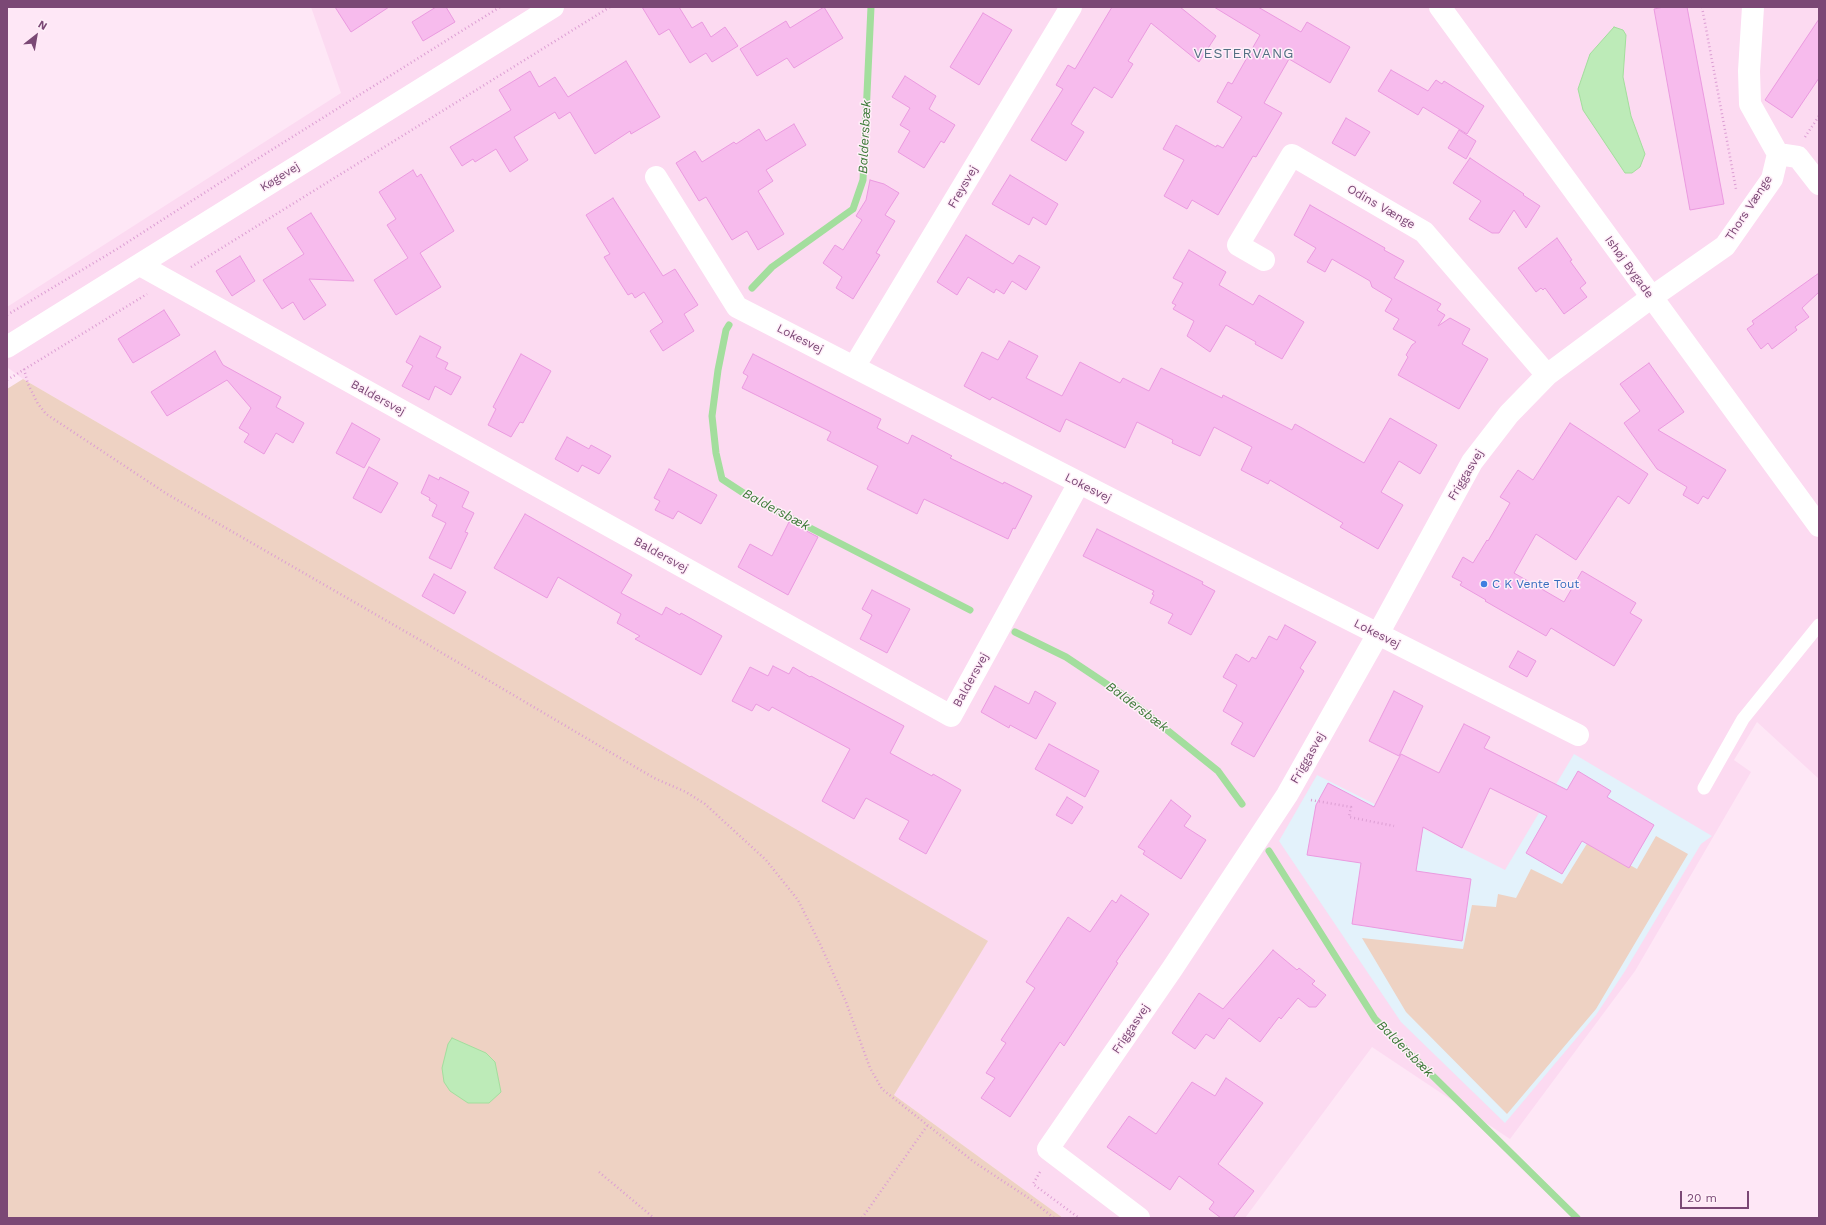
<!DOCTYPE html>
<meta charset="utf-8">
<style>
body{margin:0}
#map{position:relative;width:1826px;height:1225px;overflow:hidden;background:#fee7f6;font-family:"Work Sans",sans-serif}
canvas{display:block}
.frame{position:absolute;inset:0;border:8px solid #7b4875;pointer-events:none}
.north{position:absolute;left:16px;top:16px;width:40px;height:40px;-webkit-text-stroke:3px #ffeff9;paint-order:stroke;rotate:31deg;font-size:11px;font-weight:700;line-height:16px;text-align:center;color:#7b4875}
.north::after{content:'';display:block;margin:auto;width:14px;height:18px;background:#7b4875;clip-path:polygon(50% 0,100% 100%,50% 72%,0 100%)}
.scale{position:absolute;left:1680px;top:1191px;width:69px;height:18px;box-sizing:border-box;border:2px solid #7b4875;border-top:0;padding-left:5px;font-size:12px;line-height:14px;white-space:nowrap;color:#7b4875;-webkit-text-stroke:3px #ffeff9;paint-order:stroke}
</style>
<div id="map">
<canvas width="1826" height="1225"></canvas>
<div class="frame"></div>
<div class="north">N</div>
<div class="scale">20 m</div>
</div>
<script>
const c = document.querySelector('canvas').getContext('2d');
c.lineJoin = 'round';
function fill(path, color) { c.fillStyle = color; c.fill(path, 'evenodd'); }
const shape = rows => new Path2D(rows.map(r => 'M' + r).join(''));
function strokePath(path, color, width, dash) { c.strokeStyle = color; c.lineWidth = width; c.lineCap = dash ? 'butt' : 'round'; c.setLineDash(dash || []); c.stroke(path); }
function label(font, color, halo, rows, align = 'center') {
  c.font = font + ' "Work Sans",sans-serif'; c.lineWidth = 3; c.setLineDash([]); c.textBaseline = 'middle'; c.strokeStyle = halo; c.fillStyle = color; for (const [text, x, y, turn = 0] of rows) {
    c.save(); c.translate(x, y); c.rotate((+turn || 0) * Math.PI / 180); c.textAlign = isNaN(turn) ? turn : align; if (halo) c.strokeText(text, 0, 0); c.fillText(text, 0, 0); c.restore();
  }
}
fill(shape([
 [311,7,1819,7,1819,779,1757,722,1734,760,1751,772,1635,971,1510,1139,1372,1047,1245,1218,1063,1218,894,1095,987,941,23,379,7,367,7,307,341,93]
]), '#fcdaf1');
fill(shape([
 [1574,754,1712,836,1701,844,1625,971,1596,1015,1505,1123,1401,1022,1279,841,1317,775,1505,870]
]), '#e3f2fb');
fill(shape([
 [23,379,988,941,894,1095,1063,1218,7,1218,7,389],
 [1656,836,1688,854,1596,1009,1507,1114,1406,1012,1362,938,1463,949,1472,905,1496,907,1498,894,1516,898,1531,869,1562,884,1588,842,1637,869]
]), '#eed2c3');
const water = shape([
 [1614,27,1623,30,1626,35,1623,77,1631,116,1645,154,1640,167,1632,173,1625,173,1583,110,1578,89,1590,54,1614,27],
 [452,1038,486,1053,495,1062,501,1092,489,1103,468,1103,450,1091,444,1082,442,1068,448,1044,452,1038]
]);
fill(water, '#bdebb8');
strokePath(water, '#a3de9d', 1);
strokePath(shape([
 [752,288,772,267,853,209,863,180,871,7],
 [729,325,726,330,718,370,712,416,716,453,722,479,748,496,970,610],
 [1015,632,1066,657,1126,697,1218,771,1242,804],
 [1269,851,1375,1019,1577,1218]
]), '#a3de9d', 7);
const building = shape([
 [335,7,389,7,351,32,335,7],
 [436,7,446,7,455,22,423,41,412,22,436,7],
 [642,7,679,7,692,28,702,22,711,37,725,27,738,46,712,62,706,53,690,63,669,29,659,35,642,7],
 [824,7,843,38,794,68,787,58,757,76,740,49,786,21,790,28,824,7],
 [1112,7,1180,7,1216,36,1199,62,1151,23,1128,61,1133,64,1112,98,1094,87,1071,124,1084,132,1066,161,1031,140,1063,89,1056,85,1068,65,1075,69,1112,7],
 [1214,7,1258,7,1301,32,1307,22,1350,47,1330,83,1289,59,1264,103,1282,113,1256,157,1253,156,1218,215,1192,200,1187,209,1164,196,1184,160,1163,149,1176,125,1216,147,1217,145,1223,148,1242,117,1217,102,1228,82,1232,84,1260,35,1214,7],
 [1664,7,1687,7,1724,204,1690,210,1654,9,1664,7],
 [983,13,1012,30,979,85,950,67,983,13],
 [1819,19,1819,78,1792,118,1765,100,1819,19],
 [626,61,660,117,631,134,630,131,595,154,570,112,559,119,555,112,514,137,528,160,510,172,496,149,475,162,473,159,462,166,450,147,511,110,499,90,530,71,539,87,555,77,568,97,626,61],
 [1391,70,1428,91,1436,80,1442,84,1444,81,1484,106,1467,134,1423,107,1418,115,1378,91,1391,70],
 [905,76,936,96,929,109,955,125,944,143,941,141,924,168,898,152,910,131,900,125,910,108,892,97,905,76],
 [1346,118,1370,132,1355,156,1332,143,1346,118],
 [794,124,806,145,766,170,773,181,758,191,784,234,758,250,747,231,732,240,706,197,699,201,676,163,695,151,702,162,734,142,736,144,759,129,766,141,794,124],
 [1459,130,1476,141,1466,159,1448,148,1459,130],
 [1470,158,1524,194,1523,195,1540,206,1526,228,1514,210,1499,233,1492,233,1469,219,1481,201,1453,183,1470,158],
 [413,170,417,177,421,174,454,231,420,253,441,287,396,315,374,280,408,258,387,225,396,219,379,192,413,170],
 [1010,175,1058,204,1046,225,1033,217,1029,225,992,204,1010,175],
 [870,180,884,184,899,193,885,215,895,221,876,253,880,255,853,299,836,288,842,277,823,263,835,245,843,250,862,220,856,216,866,200,870,180],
 [613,198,663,276,675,269,698,305,684,314,694,331,663,351,650,331,663,322,644,292,635,298,632,293,628,295,604,257,610,254,586,215,613,198],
 [1310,205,1385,248,1384,250,1404,261,1394,278,1441,304,1437,310,1445,315,1438,326,1450,318,1470,329,1462,344,1488,359,1459,409,1398,375,1408,357,1406,355,1412,345,1416,342,1393,329,1399,319,1385,311,1392,299,1372,287,1370,281,1332,259,1325,272,1307,262,1316,248,1294,235,1310,205],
 [311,213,354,281,309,279,326,305,304,320,293,302,282,309,263,280,304,254,287,228,311,213],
 [966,235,1013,264,1019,255,1040,267,1026,290,1012,281,1004,294,996,289,994,293,968,277,957,295,937,282,966,235],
 [1557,238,1572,260,1570,261,1586,283,1580,288,1587,297,1564,314,1545,288,1543,290,1541,288,1536,292,1518,268,1557,238],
 [1189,250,1226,272,1219,285,1253,305,1259,295,1304,322,1282,359,1255,344,1256,342,1226,325,1210,352,1187,336,1194,321,1173,309,1176,305,1172,303,1183,283,1173,278,1189,250],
 [240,256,255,281,232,296,216,271,240,256],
 [1819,273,1819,292,1802,308,1809,317,1795,327,1797,330,1772,349,1768,343,1761,349,1747,329,1754,324,1752,321,1819,273],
 [164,310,180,335,133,363,118,339,164,310],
 [420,336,441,347,436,357,448,363,445,369,461,377,451,395,435,386,429,400,402,386,413,366,406,362,420,336],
 [1009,341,1038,356,1026,378,1062,396,1080,362,1120,383,1123,378,1149,391,1161,368,1222,398,1223,395,1292,430,1295,424,1364,463,1390,418,1437,445,1420,474,1399,461,1381,492,1403,505,1378,549,1340,527,1343,523,1270,480,1268,484,1241,470,1252,447,1214,427,1200,456,1172,443,1173,440,1137,422,1125,448,1066,419,1060,432,992,397,990,400,964,386,982,352,998,360,1009,341],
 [215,351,223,365,281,397,276,407,304,423,293,443,276,433,264,454,244,442,249,434,239,428,251,408,227,380,167,416,151,392,215,351],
 [521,354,551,371,523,423,520,422,511,437,488,425,496,409,493,407,521,354],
 [753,354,881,419,877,428,908,444,912,435,952,456,950,458,1003,484,1004,482,1032,496,1015,529,1013,528,1008,539,924,499,917,514,867,489,878,466,827,440,831,432,742,388,748,376,743,373,753,354],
 [1649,363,1684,412,1658,430,1726,470,1708,499,1703,496,1698,504,1683,495,1687,487,1657,469,1624,423,1640,411,1620,384,1649,363],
 [352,423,380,439,364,468,336,453,352,423],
 [1570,423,1648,474,1629,504,1618,496,1576,560,1536,534,1514,573,1564,602,1582,571,1636,603,1630,613,1642,620,1614,666,1551,628,1546,636,1485,601,1486,600,1460,585,1462,582,1452,577,1463,557,1473,563,1487,540,1488,541,1510,503,1500,497,1518,470,1533,480,1570,423],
 [567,437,589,449,591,445,611,456,599,474,582,465,578,472,555,459,567,437],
 [369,467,398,483,381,513,353,498,369,467],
 [669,469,717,495,701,524,678,511,673,519,655,510,660,501,654,498,669,469],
 [429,475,439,480,440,477,469,492,462,507,474,513,465,532,468,533,451,569,429,558,446,523,432,516,437,505,429,500,430,498,421,493,429,475],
 [525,514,632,575,621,593,662,615,666,607,680,615,681,613,722,636,701,675,635,639,640,636,617,623,621,614,558,577,547,598,494,568,525,514],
 [789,522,818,537,788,595,738,567,750,544,772,556,789,522],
 [1097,529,1203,582,1202,584,1215,591,1191,635,1168,623,1173,614,1150,603,1154,595,1152,594,1154,591,1083,556,1097,529],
 [434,574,466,592,454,614,422,596,434,574],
 [872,590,910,609,887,653,860,639,872,615,862,609,872,590],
 [1285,625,1316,642,1300,668,1304,671,1254,757,1231,744,1243,723,1223,711,1237,685,1223,677,1236,654,1249,662,1252,657,1256,659,1269,636,1277,640,1285,625],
 [1518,651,1536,661,1527,677,1509,667,1518,651],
 [773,666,789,674,793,667,810,677,811,676,904,726,890,753,932,776,933,774,961,790,926,854,899,839,909,821,866,798,854,819,822,801,850,749,772,707,769,711,756,704,752,711,732,701,750,667,768,676,773,666],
 [995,686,1029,704,1035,691,1056,703,1036,739,1010,725,1009,728,981,712,995,686],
 [1394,691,1423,706,1399,756,1369,741,1394,691],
 [1464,724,1490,737,1484,748,1567,790,1578,771,1611,791,1607,797,1654,825,1629,868,1582,841,1562,874,1526,853,1547,816,1490,788,1462,848,1423,827,1416,871,1471,879,1462,941,1352,924,1361,863,1307,855,1316,805,1328,783,1374,807,1401,754,1439,773,1464,724],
 [1049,744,1099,771,1085,797,1035,769,1049,744],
 [1067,797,1083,807,1072,824,1056,815,1067,797],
 [1171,800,1191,816,1184,826,1206,840,1181,879,1143,854,1145,851,1138,847,1171,800],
 [1121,895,1149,914,1116,962,1118,963,1064,1046,1060,1042,1010,1117,981,1098,995,1078,986,1073,1006,1043,1001,1040,1035,988,1026,982,1068,917,1090,932,1112,900,1116,903,1121,895],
 [1273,950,1297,970,1299,968,1315,981,1312,984,1326,995,1316,1007,1309,1007,1298,998,1281,1019,1279,1017,1260,1042,1229,1018,1214,1039,1206,1034,1195,1049,1172,1033,1199,993,1223,1009,1273,950],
 [1226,1078,1263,1103,1218,1164,1254,1191,1233,1218,1221,1218,1209,1209,1214,1202,1179,1176,1170,1190,1107,1147,1129,1116,1156,1134,1192,1082,1215,1096,1226,1078]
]);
fill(building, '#f7bbed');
strokePath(building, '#eb9ae0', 1);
strokePath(shape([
 [1702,7,1736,189],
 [1805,137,1819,116],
 [191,267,610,7],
 [7,315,117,249,257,159,500,7],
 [24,369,28,384,38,404,46,414,167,494,420,640,654,778,686,792,705,804,766,860,798,900,821,946,846,1002,870,1068,882,1089,974,1162,1030,1199,1054,1218],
 [7,380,147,294],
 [1311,800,1351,807,1349,817,1394,826],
 [599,1172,654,1218],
 [1040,1172,1033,1184,1079,1218],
 [862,1218,927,1126]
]), '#dc9ed3', 2.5, [1, 3]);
strokePath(shape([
 [1704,788,1743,719,1819,625]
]), '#fff', 13);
strokePath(shape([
 [1778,154,1798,157,1819,184],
 [656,177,737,307,1109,498,1578,735],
 [1264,260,1238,245,1292,155,1424,232,1547,375],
 [140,265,951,716,1079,483],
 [854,367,1071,7],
 [1139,1218,1048,1149,1172,969,1287,795,1378,634,1472,462,1509,414,1547,375,1652,297,1725,246,1772,179,1778,154,1750,104,1749,71,1753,7]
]), '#fff', 22);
strokePath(shape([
 [1440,7,1819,526],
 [7,347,553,7]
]), '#fff', 22);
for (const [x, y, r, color] of [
 [1484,584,4,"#3f7fe0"]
]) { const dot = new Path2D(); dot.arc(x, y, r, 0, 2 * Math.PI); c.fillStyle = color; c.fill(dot); strokePath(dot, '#ffeff9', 1.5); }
label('12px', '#7b4875', '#ffeff9', [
 ["Køgevej",280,177,-32],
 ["Freysvej",963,187,-60],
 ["Odins Vænge",1381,207,30],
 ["Thors Vænge",1749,208,-57],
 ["Ishøj Bygade",1629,267,54],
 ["Lokesvej",800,339,27],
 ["Baldersvej",378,398,29],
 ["Friggasvej",1466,475,-59],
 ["Lokesvej",1088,488,27],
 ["Baldersvej",661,555,29],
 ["Lokesvej",1377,634,27],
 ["Baldersvej",971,680,-61],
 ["Friggasvej",1308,758,-60],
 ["Friggasvej",1131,1029,-56]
]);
label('12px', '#366cbe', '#ffeff9', [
 ["C K Vente Tout",1492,584]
], 'left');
label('italic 13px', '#3c7a37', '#ffeff9', [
 ["Baldersbæk",865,137,-87],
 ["Baldersbæk",776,510,28],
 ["Baldersbæk",1137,707,37],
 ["Baldersbæk",1405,1049,45]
]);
c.letterSpacing = '1px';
label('14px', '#536f83', '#ffeff9', [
 ["VESTERVANG",1244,54]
]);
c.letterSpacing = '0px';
</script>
